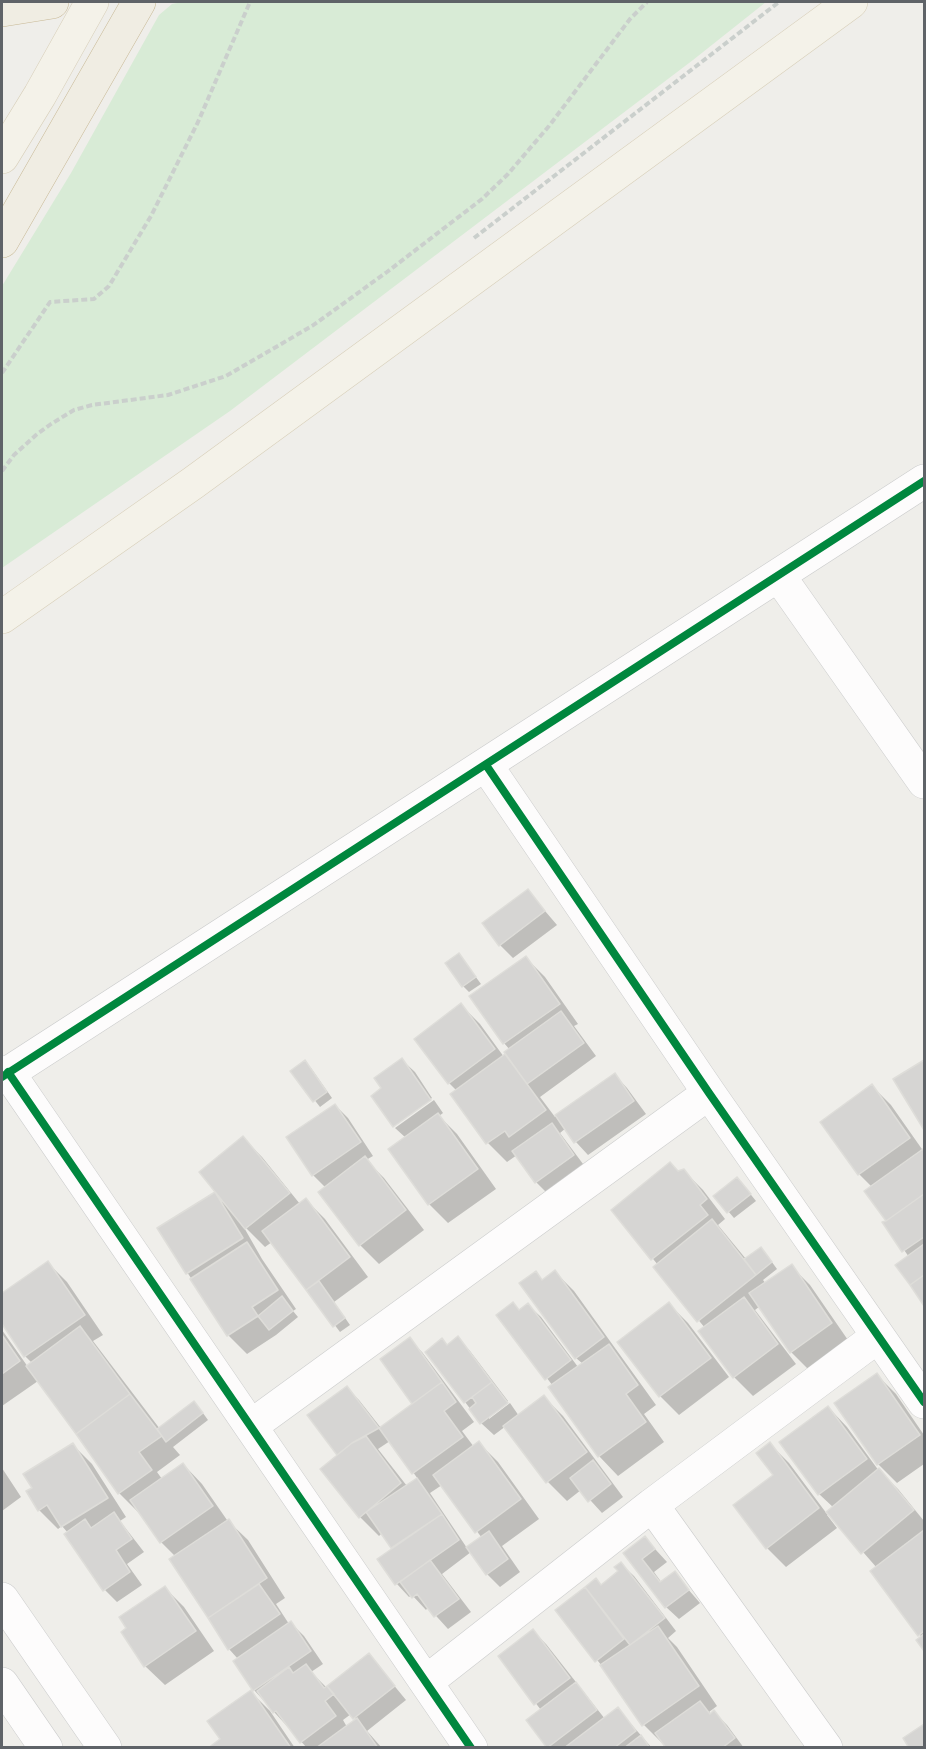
<!DOCTYPE html>
<style>
body{margin:0}
#map{position:relative;width:926px;height:1749px;overflow:hidden;background:#efeeea;font-family:"Roboto Condensed",sans-serif}
canvas{display:block}
.frame{position:absolute;inset:0;border:3px solid #5f6368;pointer-events:none}
</style>
<div id="map">
<canvas width="926" height="1749"></canvas>
<div class="frame"></div>
</div>
<script>
const c = document.querySelector('canvas').getContext('2d');
c.lineJoin = 'round';
function fill(path, color) { c.fillStyle = color; c.fill(path, 'evenodd'); }
const shape = rows => new Path2D(rows.map(r => 'M' + r).join(''));
function strokePath(path, color, width, dash) { c.strokeStyle = color; c.lineWidth = width; c.lineCap = dash ? 'butt' : 'round'; c.setLineDash(dash || []); c.stroke(path); }
fill(shape([
 [182,2,766,2,693,60,230,411,2,568,2,286,71,173,159,15,172,4]
]), '#d8ebd6');
fill(shape([
 [528,891,557,925,513,958,500,945],
 [526,958,545,977,578,1024,574,1026,596,1056,540,1097,555,1117,615,1075,627,1088,646,1114,588,1155,576,1142,566,1128,560,1133,586,1168,549,1195,536,1182,517,1155,507,1162,488,1143,452,1095,457,1091,449,1083,461,1005,480,1024,504,1057,512,1063,513,1062,510,1050,504,1043],
 [464,961,481,984,469,992,463,986],
 [402,1060,415,1072,432,1098,394,1125,394,1127,373,1096,383,1089],
 [924,1062,924,1127,895,1079],
 [311,1068,332,1098,320,1107,292,1071],
 [872,1086,891,1105,924,1152,924,1304,897,1265,909,1257,885,1223,888,1223,872,1187,859,1174],
 [434,1100,443,1113,439,1116,457,1134,496,1189,448,1223,429,1204,406,1138,395,1128],
 [335,1105,348,1118,373,1156,366,1160,384,1178,424,1230,379,1264,360,1245,326,1188,313,1175],
 [243,1138,262,1157,300,1204,306,1200,325,1219,368,1277,334,1302,350,1325,340,1332,272,1242,265,1247,242,1224,262,1259,296,1309,293,1311,298,1317,276,1335,247,1354,228,1335,159,1229,217,1193],
 [684,1171,703,1190,725,1219,718,1225,746,1259,766,1254,777,1269,763,1280,766,1284,791,1266,810,1285,850,1343,810,1371,791,1352,760,1306,755,1310,796,1364,753,1396,734,1377,705,1328,655,1267,658,1265,613,1210],
 [743,1185,756,1201,734,1218,715,1196],
 [48,1263,67,1282,103,1335,93,1341,160,1429,200,1409,208,1420,173,1447,180,1455,157,1472,162,1479,183,1464,202,1484,227,1520,248,1540,285,1598,276,1604,289,1624,291,1623,304,1636,323,1664,311,1672,327,1688,369,1655,406,1700,367,1731,382,1748,307,1748,254,1690,238,1659,229,1649,175,1556,161,1542,140,1511,138,1512,119,1493,38,1381,2,1406,2,1330,28,1367,32,1363,25,1356,2,1322,2,1295],
 [351,1714,357,1720,347,1727,343,1720],
 [555,1272,574,1291,656,1405,644,1414,664,1442,618,1476,599,1456,550,1388,553,1386,498,1315,513,1304,520,1311,528,1305,541,1317,578,1367,583,1364,576,1358,535,1273,543,1281],
 [669,1304,688,1323,729,1377,679,1415,660,1396,619,1342],
 [458,1338,470,1351,508,1401,489,1415,489,1419,510,1403,519,1416,544,1397,563,1416,623,1497,602,1513,581,1490,567,1501,548,1482,506,1426,494,1435,481,1423,427,1352,447,1346],
 [409,1339,422,1352,474,1422,462,1431,474,1447,479,1443,498,1462,539,1519,502,1546,520,1572,500,1587,487,1574,471,1552,442,1574,471,1612,448,1629,428,1607,426,1610,412,1595,409,1597,397,1584,379,1559,393,1548,382,1533,379,1536,360,1517,339,1455,309,1416,347,1388,359,1400,381,1428,414,1404],
 [390,1441,418,1479,407,1486,378,1449],
 [442,1485,482,1538,467,1548,430,1493],
 [877,1375,896,1394,924,1435,924,1464,897,1483,878,1464],
 [828,1407,847,1427,879,1471,898,1489,924,1521,924,1649,919,1640,922,1638,877,1568,829,1513,827,1515,837,1528,786,1567,767,1548,775,1476,770,1444,789,1463,827,1514,834,1508,819,1494],
 [73,1445,92,1464,126,1517,120,1521,144,1552,127,1564,142,1585,117,1602,105,1590,68,1533,62,1526,58,1529,39,1510,34,1488],
 [2,1468,21,1497,2,1511],
 [645,1538,667,1562,654,1572,662,1583,674,1573,700,1603,679,1619,666,1607,625,1553],
 [621,1564,634,1576,676,1631,668,1638,677,1647,717,1706,709,1712,712,1714,714,1712,727,1725,744,1748,667,1748,664,1743,663,1744,644,1725,606,1671,557,1610,596,1580,602,1586,620,1571],
 [165,1588,184,1607,214,1651,165,1685,145,1666,123,1632],
 [533,1631,546,1644,605,1719,618,1709,652,1748,549,1748,528,1720,541,1710,500,1657],
 [251,1692,270,1711,295,1748,210,1748,222,1740]
]), '#0003');
const building = shape([
 [528,889,545,911,499,946,482,923,528,889],
 [459,953,476,977,462,987,445,963,459,953],
 [526,956,560,1004,503,1044,469,996,526,956],
 [461,1003,495,1049,448,1084,414,1039,461,1003],
 [561,1011,584,1043,527,1084,504,1052,561,1011],
 [505,1054,546,1110,509,1137,505,1131,486,1144,450,1094,505,1054],
 [402,1058,431,1100,393,1127,371,1096,381,1088,374,1078,402,1058],
 [305,1060,327,1092,313,1102,290,1071,305,1060],
 [924,1060,924,1130,893,1079,924,1060],
 [615,1073,634,1101,574,1143,555,1115,615,1073],
 [872,1084,910,1138,858,1175,820,1122,872,1084],
 [335,1104,361,1142,312,1176,286,1137,335,1104],
 [438,1113,478,1169,428,1205,388,1149,438,1113],
 [552,1123,574,1155,535,1183,512,1151,552,1123],
 [243,1136,290,1193,245,1229,199,1172,243,1136],
 [923,1149,924,1151,924,1194,886,1221,864,1191,923,1149],
 [365,1156,406,1210,359,1246,318,1192,365,1156],
 [670,1162,678,1171,684,1169,707,1199,700,1205,708,1215,651,1260,611,1210,670,1162],
 [737,1177,751,1194,727,1213,713,1196,737,1177],
 [215,1192,243,1238,186,1274,157,1228,215,1192],
 [924,1194,924,1237,902,1252,882,1222,886,1221,924,1194],
 [306,1198,350,1257,306,1290,262,1231,306,1198],
 [712,1219,756,1275,697,1322,653,1267,712,1219],
 [247,1242,278,1290,252,1307,258,1316,227,1336,190,1279,247,1242],
 [924,1244,924,1275,910,1285,895,1265,924,1244],
 [761,1247,772,1262,756,1275,744,1259,761,1247],
 [48,1261,85,1315,24,1357,2,1324,2,1293,48,1261],
 [792,1264,832,1323,790,1353,749,1293,792,1264],
 [555,1270,604,1337,575,1359,519,1283,536,1271,542,1280,555,1270],
 [924,1275,924,1306,910,1285,924,1275],
 [319,1281,345,1318,333,1327,306,1290,319,1281],
 [282,1296,293,1311,269,1330,258,1316,282,1296],
 [744,1297,778,1344,733,1378,698,1331,744,1297],
 [513,1302,519,1310,528,1303,571,1360,545,1380,496,1315,513,1302],
 [669,1302,711,1358,659,1397,617,1342,669,1302],
 [80,1326,130,1394,76,1434,26,1366,80,1326],
 [2,1335,20,1361,2,1374,2,1335],
 [458,1336,492,1382,464,1403,425,1352,442,1338,447,1345,458,1336],
 [410,1337,442,1382,412,1404,380,1359,410,1337],
 [609,1344,638,1385,626,1394,646,1422,598,1457,548,1387,609,1344],
 [877,1373,920,1435,877,1465,834,1403,877,1373],
 [442,1382,456,1402,444,1411,463,1437,412,1474,379,1428,442,1382],
 [492,1382,508,1403,480,1424,469,1409,476,1403,472,1397,492,1382],
 [347,1386,379,1428,352,1443,337,1455,307,1415,347,1386],
 [130,1394,162,1436,139,1452,152,1470,118,1494,76,1434,130,1394],
 [544,1395,587,1452,546,1483,503,1426,544,1395],
 [194,1401,203,1413,166,1442,157,1429,194,1401],
 [828,1406,867,1459,818,1495,779,1442,828,1406],
 [366,1436,401,1483,359,1518,320,1469,352,1443,366,1436],
 [479,1441,521,1499,475,1533,433,1475,479,1441],
 [770,1442,819,1508,766,1549,733,1505,773,1475,756,1453,770,1442],
 [73,1443,108,1498,61,1527,47,1505,38,1511,26,1491,32,1488,23,1474,73,1443],
 [593,1460,611,1484,588,1502,570,1478,593,1460],
 [183,1463,213,1506,160,1543,130,1500,183,1463],
 [879,1468,914,1510,861,1554,826,1512,879,1468],
 [417,1478,442,1514,391,1548,366,1512,417,1478],
 [114,1512,132,1539,116,1550,130,1572,103,1591,64,1534,85,1519,91,1528,114,1512],
 [442,1514,459,1540,395,1585,377,1559,442,1514],
 [229,1519,267,1578,208,1618,169,1559,229,1519],
 [924,1530,924,1631,918,1636,870,1571,924,1530],
 [489,1531,508,1559,486,1575,466,1547,489,1531],
 [645,1536,655,1549,642,1559,660,1582,675,1571,689,1590,665,1608,623,1553,645,1536],
 [430,1560,459,1599,434,1617,417,1594,412,1598,400,1582,430,1560],
 [621,1562,665,1618,630,1645,585,1587,596,1578,601,1585,618,1571,614,1567,621,1562],
 [259,1584,280,1614,228,1650,208,1618,259,1584],
 [165,1586,196,1631,144,1667,121,1632,126,1628,119,1617,165,1586],
 [585,1587,624,1639,595,1662,555,1610,585,1587],
 [291,1621,311,1651,253,1691,233,1661,291,1621],
 [658,1626,699,1686,642,1726,600,1665,658,1626],
 [533,1629,570,1678,534,1705,498,1656,533,1629],
 [924,1634,924,1651,916,1640,924,1634],
 [369,1653,395,1686,353,1719,327,1686,369,1653],
 [306,1664,324,1688,327,1686,334,1694,325,1701,336,1716,300,1743,276,1711,273,1713,257,1691,289,1667,293,1673,306,1664],
 [576,1682,597,1710,547,1748,526,1720,576,1682],
 [251,1690,291,1748,208,1748,220,1739,207,1721,251,1690],
 [700,1701,710,1714,714,1710,735,1738,722,1748,666,1748,655,1733,700,1701],
 [618,1707,636,1731,614,1748,564,1748,618,1707],
 [357,1718,378,1748,316,1748,357,1718],
 [924,1724,924,1748,909,1748,903,1738,924,1724],
 [641,1735,650,1748,624,1748,641,1735]
]);
fill(building, '#d6d5d3');
strokePath(building, '#deddd9', 1.5);
const minor = shape([
 [779,576,924,782],
 [486,765,709,1093,924,1402],
 [8,1072,471,1748],
 [2,1077,924,481],
 [251,1426,709,1093],
 [652,1505,826,1748],
 [2,1599,105,1748],
 [426,1682,652,1505,877,1337],
 [2,1684,46,1748]
]);
const major = shape([
 [2,157,40,95,92,2],
 [2,617,193,483,851,2]
]);
const highway = shape([
 [2,10,52,2],
 [2,241,139,2]
]);
strokePath(minor, '#cbcccc', 34);
strokePath(major, '#d7ceb8', 34);
strokePath(highway, '#c8b996', 34);
strokePath(shape([
 [474,238,779,2],
 [2,373,50,302,94,299,109,286,151,216,198,122,250,2],
 [2,471,14,455,36,435,51,424,74,410,92,405,168,395,226,376,312,326,387,272,482,199,508,174,549,126,630,19,647,2]
]), '#cacfcc', 4, [6, 3]);
strokePath(minor, '#fdfcfc', 33);
strokePath(major, '#f4f2e9', 33);
strokePath(highway, '#f0ede3', 33);
strokePath(shape([
 [486,765,709,1093,924,1402],
 [8,1072,471,1748],
 [2,1077,924,481]
]), '#00873e', 8);
</script>
